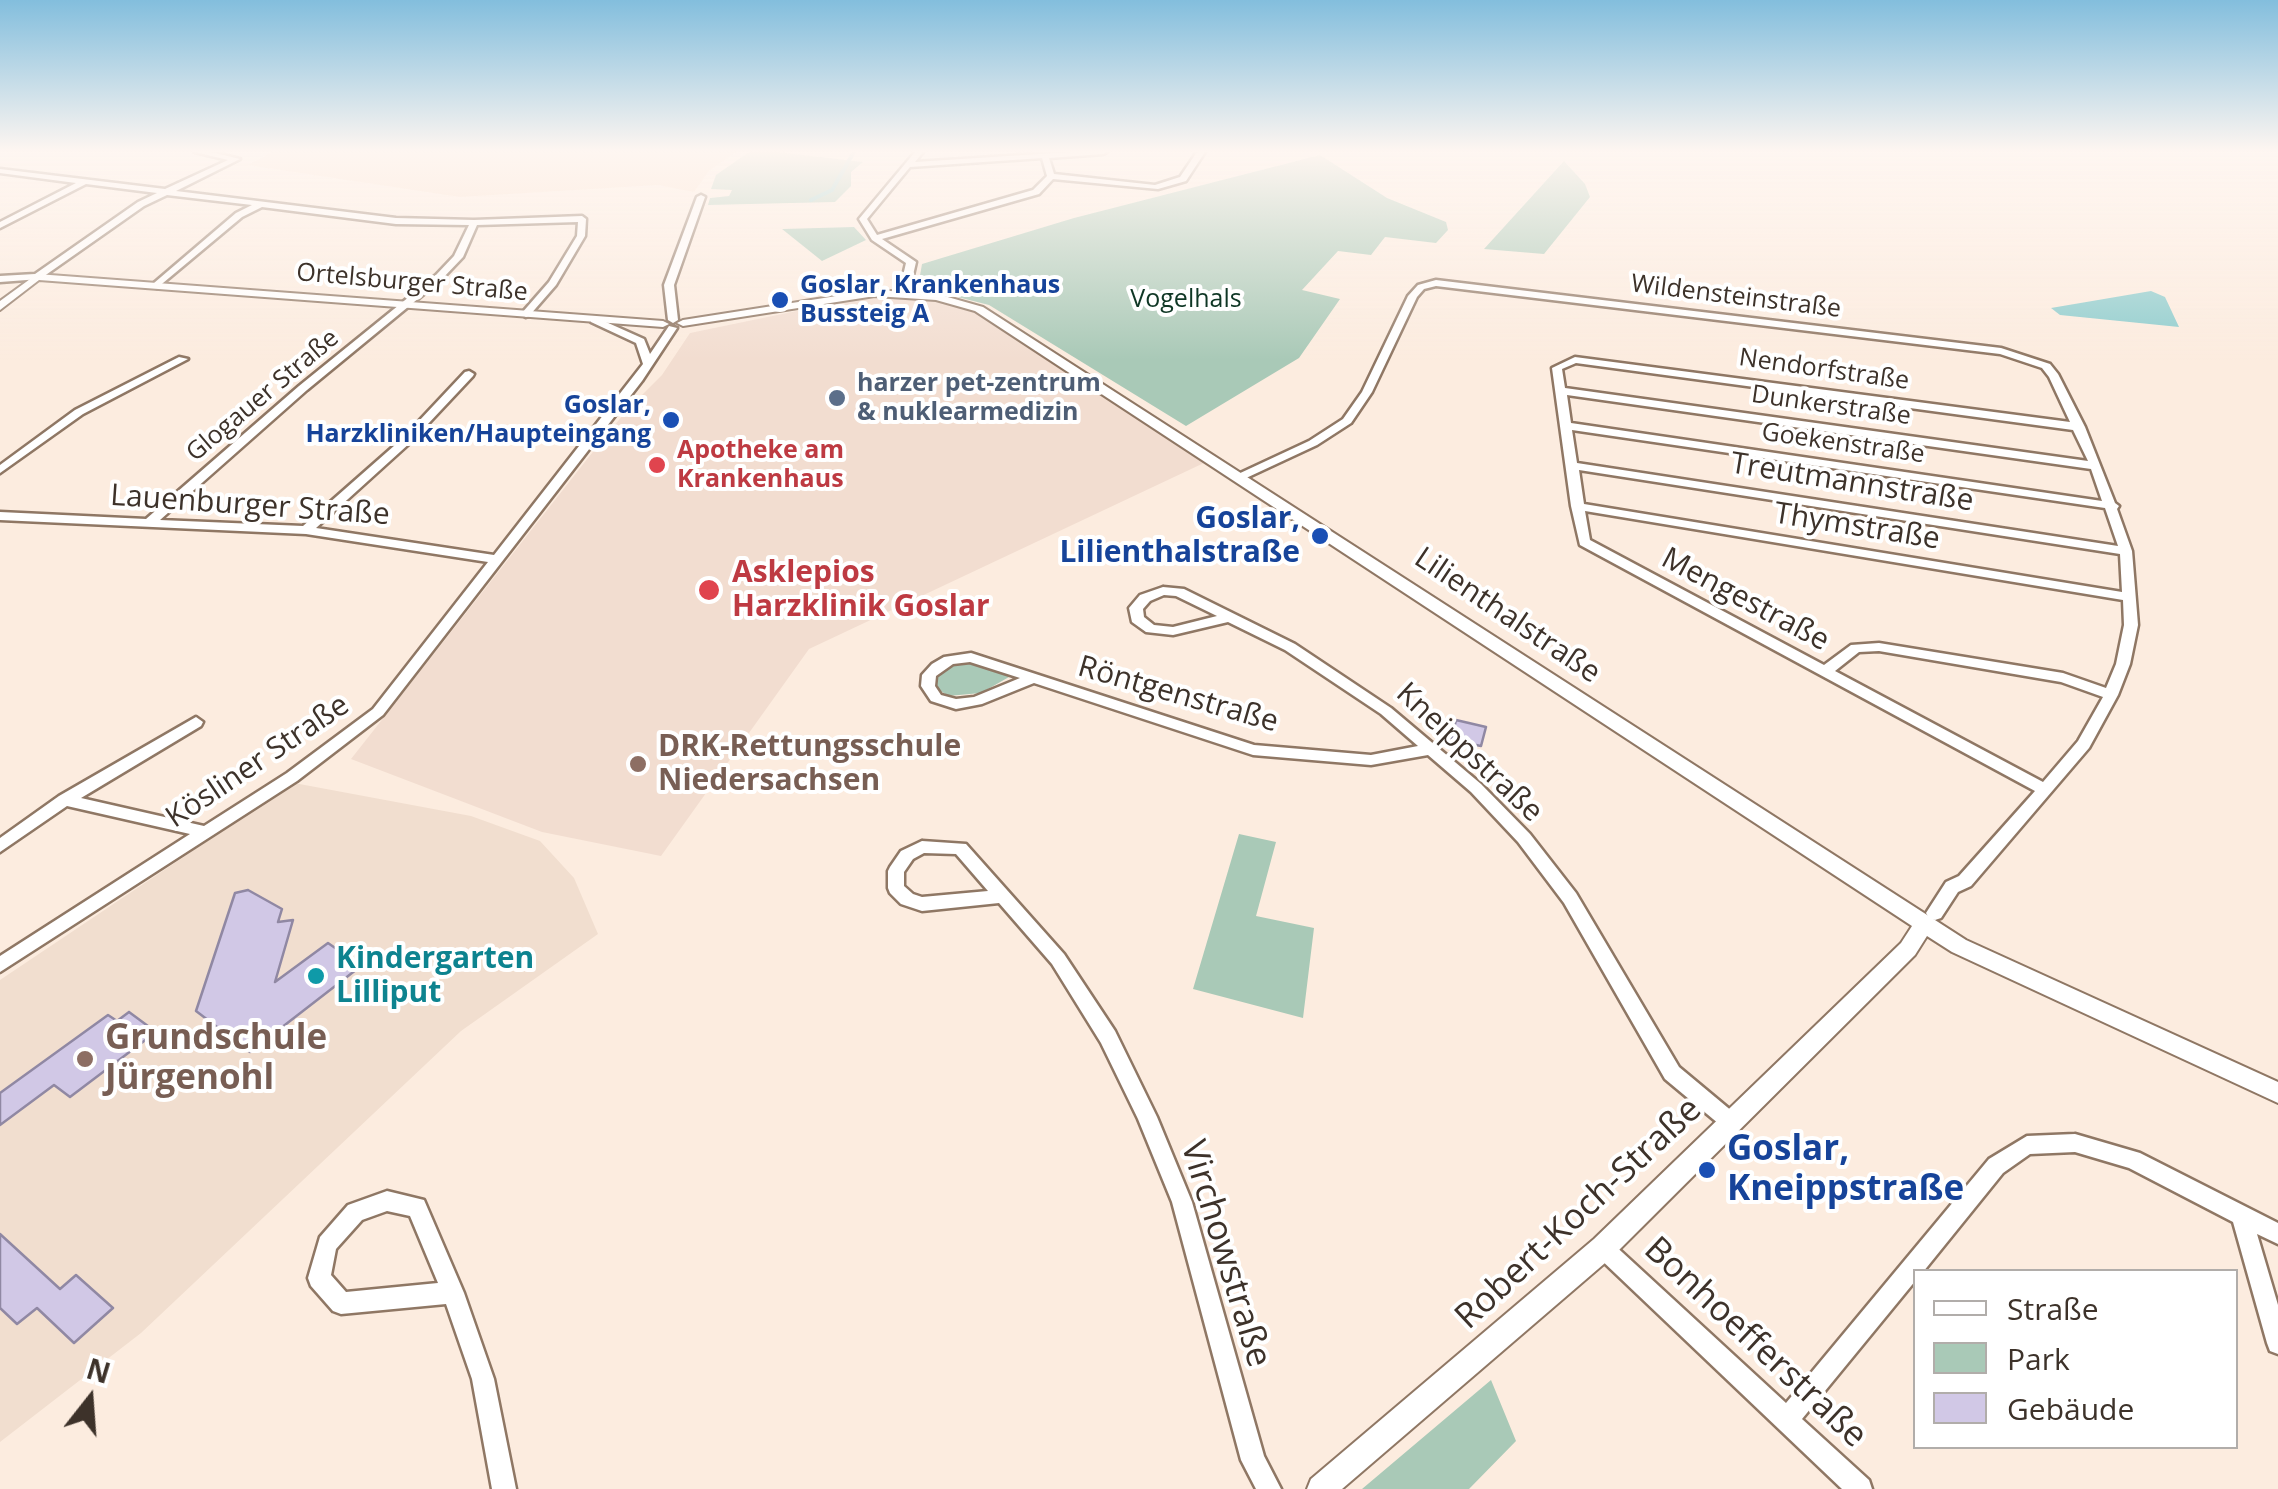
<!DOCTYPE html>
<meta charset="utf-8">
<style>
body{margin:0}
#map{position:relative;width:2278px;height:1489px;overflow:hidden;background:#fcecdf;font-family:"Open Sans",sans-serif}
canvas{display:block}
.legend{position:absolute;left:1913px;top:1269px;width:325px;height:180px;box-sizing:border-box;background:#fff;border:2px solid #b1adaa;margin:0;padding:12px 18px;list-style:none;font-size:30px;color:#3d322a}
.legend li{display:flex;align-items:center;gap:20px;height:50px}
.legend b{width:50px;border:2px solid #b1adaa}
.north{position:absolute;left:40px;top:1349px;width:100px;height:100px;-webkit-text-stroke:8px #fff;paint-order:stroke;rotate:17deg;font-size:28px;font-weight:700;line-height:40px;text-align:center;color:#3d322a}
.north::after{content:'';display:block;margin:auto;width:35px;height:45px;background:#3d322a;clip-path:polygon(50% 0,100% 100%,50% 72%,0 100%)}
</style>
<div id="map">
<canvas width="2278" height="1489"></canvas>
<ul class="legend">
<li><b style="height:12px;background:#fff"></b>Straße</li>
<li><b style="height:28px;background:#a9c9b7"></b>Park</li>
<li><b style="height:28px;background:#d1c8e6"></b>Gebäude</li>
</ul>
<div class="north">N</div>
</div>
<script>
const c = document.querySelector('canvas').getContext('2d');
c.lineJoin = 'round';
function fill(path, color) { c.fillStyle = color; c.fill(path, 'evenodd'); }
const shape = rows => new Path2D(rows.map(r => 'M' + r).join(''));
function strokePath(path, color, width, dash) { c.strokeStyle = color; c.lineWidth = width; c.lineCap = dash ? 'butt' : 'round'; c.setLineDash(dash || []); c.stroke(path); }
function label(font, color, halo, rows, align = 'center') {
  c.font = font + ' "Open Sans",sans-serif'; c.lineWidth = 8; c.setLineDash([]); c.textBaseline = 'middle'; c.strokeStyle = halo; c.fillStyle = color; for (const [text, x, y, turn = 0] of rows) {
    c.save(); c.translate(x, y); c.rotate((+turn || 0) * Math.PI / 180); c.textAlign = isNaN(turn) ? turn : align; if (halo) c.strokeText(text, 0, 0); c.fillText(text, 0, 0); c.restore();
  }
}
fill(shape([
 [273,152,736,152,709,171,694,192,658,185,460,197,247,165]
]), '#fbe0cb');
fill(shape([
 [294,783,471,816,540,841,574,878,598,934,461,1031,141,1333,0,1442,0,980]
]), '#f1decf');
fill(shape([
 [900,296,935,300,981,312,1206,462,809,649,661,856,542,832,351,759,588,458,627,410,662,375,690,333,845,301]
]), '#f2ddd0');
fill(shape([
 [749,152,777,152,863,162,851,172,851,186,835,202,708,205,710,198,729,196,732,190,711,189,716,175],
 [1320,155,1387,198,1446,222,1448,230,1436,243,1385,237,1371,255,1338,251,1302,290,1340,299,1299,358,1186,426,989,305,918,287,922,264,1074,218],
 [1564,161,1585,184,1590,197,1544,254,1484,249],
 [854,227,866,240,822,261,782,229],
 [965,662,1009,675,1009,677,981,693,948,696,938,689,935,679,952,664],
 [1239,834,1276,842,1256,916,1314,928,1303,1018,1193,989],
 [1491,1380,1516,1441,1469,1489,1362,1489]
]), '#a9c9b7');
fill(shape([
 [2151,291,2165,297,2179,327,2060,315,2051,308]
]), '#8dcccd');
strokePath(shape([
 [811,200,832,190,854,152]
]), '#8dcccd', 4);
const building = shape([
 [1456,720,1486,727,1481,746,1451,740,1456,720],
 [248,890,282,909,278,922,293,920,275,982,328,943,361,966,250,1052,196,1011,235,893,248,890],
 [129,1012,156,1032,70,1097,54,1085,0,1125,0,1093,108,1015,117,1021,129,1012],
 [0,1234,60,1289,76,1275,113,1308,74,1343,37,1308,17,1324,0,1308,0,1234]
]);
fill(building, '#d1c8e6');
strokePath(building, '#9088a3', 2.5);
const minor = shape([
 [195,152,211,152,240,159,176,191,396,218,474,220,582,216,586,219,585,236,556,285,529,316,526,317,521,314,549,282,577,236,578,222,477,225,463,257,442,279,307,390,160,520,303,526,403,438,465,372,469,371,474,374,473,376,411,442,316,528,494,555,643,364,636,343,591,322,591,318,597,318,644,339,650,354,669,326,677,328,642,381,383,715,297,781,0,972,0,956,190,834,67,806,0,852,0,838,59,796,196,717,203,722,201,726,81,798,204,826,287,773,373,709,488,562,306,534,0,520,0,512,146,519,299,386,436,275,454,256,469,225,396,224,262,207,242,217,157,288,152,285,154,283,236,213,252,205,167,195,144,206,40,279,0,282,0,276,35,274,138,202,157,193,86,184,0,228,0,222,76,183,0,173,0,169,165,189,228,160,195,152],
 [915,152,923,152,915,162,1070,152,1107,152,1103,154,1049,158,1054,174,1155,185,1180,177,1197,152,1205,152,1186,181,1158,189,1053,179,1039,194,882,239,916,262,909,293,904,296,899,293,906,263,872,240,859,219,915,152],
 [1042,158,1047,176,1033,190,877,235,867,219,910,167,1042,158],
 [701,195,705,197,674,285,678,320,673,323,668,320,664,285,697,197,701,195],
 [1436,280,2001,348,2050,364,2058,374,2085,427,2115,503,2119,506,2117,509,2132,551,2138,625,2130,664,2118,695,2089,748,1971,886,1958,892,1941,918,1935,920,1929,918,1926,913,1946,882,1959,876,2035,791,1580,545,1571,506,1552,368,1575,357,2070,422,2049,377,2042,368,2000,354,1436,286,1424,289,1417,297,1372,392,1351,423,1317,445,1244,479,1236,479,1236,475,1309,441,1343,419,1362,392,1408,296,1418,285,1436,280],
 [1576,363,2073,430,2088,461,1565,388,1562,369,1576,363],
 [1567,395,2091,469,2102,501,1571,423,1567,395],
 [1572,430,2105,508,2118,546,1577,463,1572,430],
 [1579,470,2120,554,2122,592,1584,504,1579,470],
 [1585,511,2123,600,2124,625,2116,664,2106,688,2063,673,1879,643,1851,645,1824,665,1590,540,1585,511],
 [1879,651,2061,682,2103,697,2078,741,2043,782,1835,671,1859,652,1879,651],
 [179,357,188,359,83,414,0,473,0,465,75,410,179,357],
 [1163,587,1184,589,1295,644,1391,708,1481,784,1530,834,1576,893,1679,1067,1739,1117,1742,1123,1739,1129,1732,1132,1725,1129,1665,1079,1564,903,1518,842,1471,792,1428,755,1371,765,1253,755,1034,683,982,704,956,709,931,701,921,686,922,675,932,664,944,657,971,653,1254,745,1371,755,1418,746,1381,714,1285,650,1228,622,1173,635,1146,632,1132,622,1129,608,1140,595,1163,587],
 [1164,595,1176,596,1217,616,1173,627,1154,625,1144,617,1143,609,1150,601,1164,595],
 [970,662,1020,678,974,697,956,699,941,695,935,686,936,676,953,664,970,662],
 [922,841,966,844,1064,954,1115,1031,1157,1117,1192,1202,1264,1456,1281,1489,1256,1489,1241,1460,1172,1202,1138,1119,1101,1043,1052,964,999,903,922,911,901,904,890,893,888,888,888,871,890,867,901,851,922,841],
 [924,853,956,854,988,891,922,897,913,894,904,886,904,872,913,859,924,853],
 [2075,1134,2140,1153,2278,1223,2278,1244,2257,1234,2278,1305,2278,1354,2270,1351,2267,1343,2233,1222,2129,1168,2075,1152,2030,1154,2003,1173,1923,1272,1916,1272,1916,1280,1802,1419,1869,1480,1872,1489,1842,1489,1596,1255,1592,1248,1596,1241,1603,1238,1610,1241,1786,1403,1989,1159,2027,1136,2075,1134],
 [387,1191,424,1200,464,1293,494,1379,516,1489,492,1489,472,1379,446,1304,341,1314,333,1311,311,1286,308,1278,320,1237,348,1205,387,1191],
 [387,1211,410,1216,438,1283,346,1292,331,1275,336,1249,362,1220,387,1211]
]);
const tertiary = shape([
 [37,274,663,321,669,324,663,327,39,280,0,310,0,301,37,274],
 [875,290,937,294,983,307,1966,940,2278,1082,2278,1103,1952,952,1927,936,1915,955,1612,1257,1342,1489,1307,1489,1311,1479,1594,1239,1901,943,1912,926,975,311,936,300,875,296,683,326,677,323,683,320,875,290]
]);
strokePath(minor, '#8f7764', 5);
strokePath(tertiary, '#8f7764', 4);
fill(minor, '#fff');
fill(tertiary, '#fff');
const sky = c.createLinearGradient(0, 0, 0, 360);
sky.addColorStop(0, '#83bedd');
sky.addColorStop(0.42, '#fef6f1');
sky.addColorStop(1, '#fef6f100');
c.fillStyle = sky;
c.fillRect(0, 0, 2278, 360);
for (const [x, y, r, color] of [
 [780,300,10,"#1a4fb4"],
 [837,398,10,"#5c6f8a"],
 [671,420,10,"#1a4fb4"],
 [657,465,10,"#e0444e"],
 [1320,536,10,"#1a4fb4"],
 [709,590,12,"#e0444e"],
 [638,764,10,"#8d6e63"],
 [316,976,10,"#0f9aa8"],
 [85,1059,10,"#8d6e63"],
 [1707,1170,10,"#1a4fb4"]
]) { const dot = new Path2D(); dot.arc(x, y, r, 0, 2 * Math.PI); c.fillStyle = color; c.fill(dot); strokePath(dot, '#fff', 4); }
label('25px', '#3d322a', '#fff', [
 ["Ortelsburger Straße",412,283,5],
 ["Wildensteinstraße",1736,297,7],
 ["Nendorfstraße",1824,370,8],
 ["Glogauer Straße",263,396,-40],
 ["Dunkerstraße",1831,406,8],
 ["Goekenstraße",1843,444,8]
]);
label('bold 25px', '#164399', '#fff', [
 ["Goslar, Krankenhaus",800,286],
 ["Bussteig A",800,315],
 ["Goslar,",651,406,"right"],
 ["Harzkliniken/Haupteingang",651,435,"right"]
], 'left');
label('25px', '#0f3725', '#fff', [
 ["Vogelhals",1186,300]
]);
label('bold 25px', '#4e5e75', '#fff', [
 ["harzer pet-zentrum",857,384],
 ["& nuklearmedizin",857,413]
], 'left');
label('bold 25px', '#be3a42', '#fff', [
 ["Apotheke am",677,451],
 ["Krankenhaus",677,480]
], 'left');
label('30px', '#3d322a', '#fff', [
 ["Treutmannstraße",1852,483,9],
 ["Lauenburger Straße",250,506,4],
 ["Thymstraße",1857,527,9],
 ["Mengestraße",1745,600,28],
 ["Lilienthalstraße",1507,616,34],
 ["Röntgenstraße",1178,695,16],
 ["Kneippstraße",1469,753,43],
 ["Kösliner Straße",258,762,-34]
]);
label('bold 30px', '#164399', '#fff', [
 ["Goslar,",1300,519],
 ["Lilienthalstraße",1300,553]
], 'right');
label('bold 30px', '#be3a42', '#fff', [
 ["Asklepios",732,573],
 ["Harzklinik Goslar",732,607]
], 'left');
label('bold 30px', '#785e54', '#fff', [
 ["DRK-Rettungsschule",658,747],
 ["Niedersachsen",658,781]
], 'left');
label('bold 30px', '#0d838f', '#fff', [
 ["Kindergarten",336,959],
 ["Lilliput",336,993]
], 'left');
label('bold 35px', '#785e54', '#fff', [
 ["Grundschule",105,1039],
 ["Jürgenohl",105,1079]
], 'left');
label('bold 35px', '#164399', '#fff', [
 ["Goslar,",1727,1150],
 ["Kneippstraße",1727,1190]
], 'left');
label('35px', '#3d322a', '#fff', [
 ["Robert-Koch-Straße",1579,1214,-43],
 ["Virchowstraße",1225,1254,73],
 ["Bonhoefferstraße",1755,1343,43]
]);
</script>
